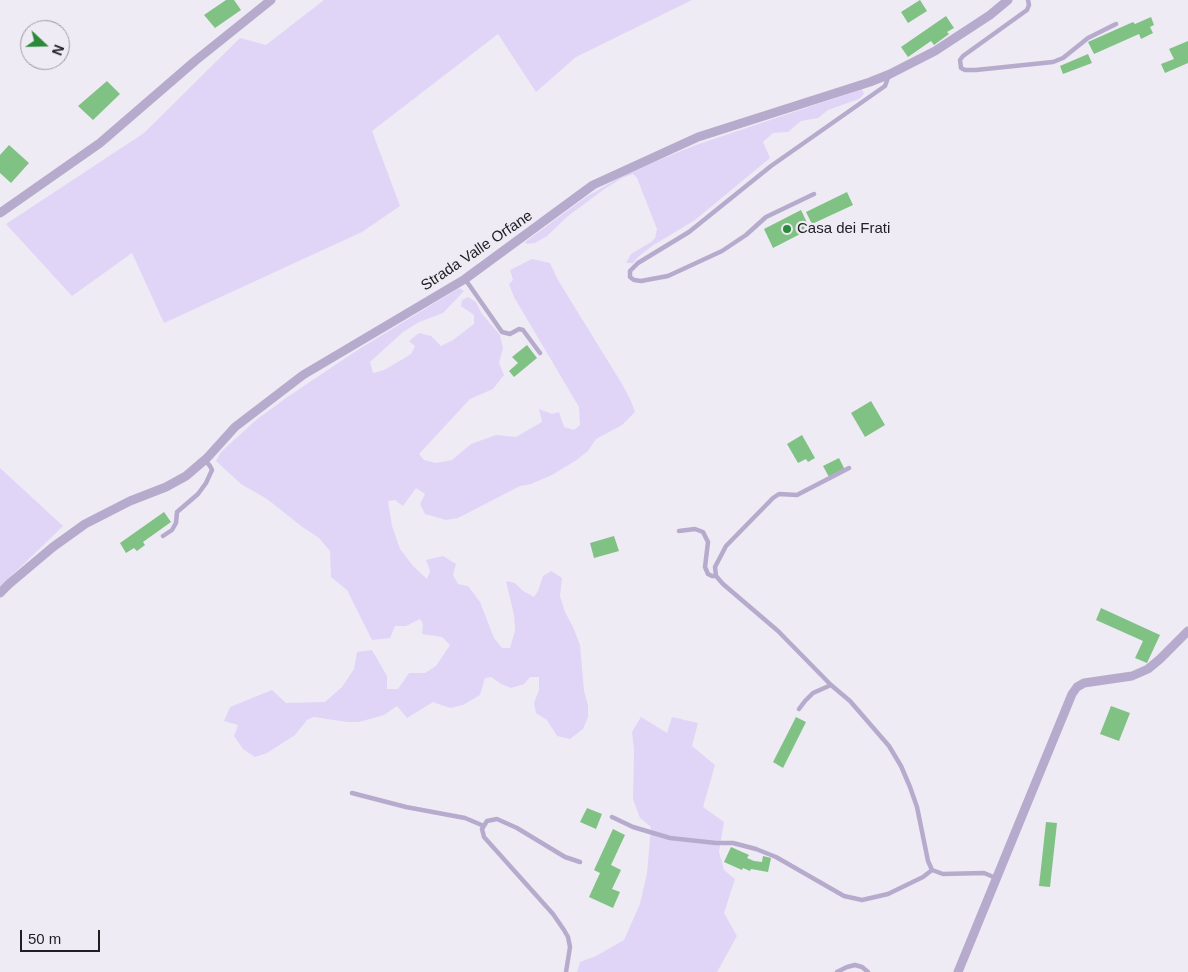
<!DOCTYPE html>
<style>
body{margin:0}
#map{position:relative;width:1188px;height:972px;overflow:hidden;background:#eeebf4;font-family:Arial,sans-serif}
canvas{display:block}
.north{position:absolute;left:20px;top:20px;width:50px;height:50px;box-sizing:border-box;background:#eeebf4;border:1px solid #9b99a0;border-radius:50%;rotate:111deg;font-size:14px;font-weight:700;line-height:20px;text-align:center;color:#1f1e21}
.north::after{content:'';display:block;margin:auto;width:18px;height:22px;background:#2c893a;clip-path:polygon(50% 0,100% 100%,50% 72%,0 100%)}
.scale{position:absolute;left:20px;top:930px;width:80px;height:22px;box-sizing:border-box;border:2px solid #1f1e21;border-top:0;padding-left:6px;font-size:15px;line-height:18px;white-space:nowrap;color:#1f1e21;-webkit-text-stroke:4px #eeebf4;paint-order:stroke}
</style>
<div id="map">
<canvas width="1188" height="972"></canvas>
<div class="north">N</div>
<div class="scale">50 m</div>
</div>
<script>
const c = document.querySelector('canvas').getContext('2d');
c.lineJoin = 'round';
function fill(path, color) { c.fillStyle = color; c.fill(path, 'evenodd'); }
const shape = rows => new Path2D(rows.map(r => 'M' + r).join(''));
function strokePath(path, color, width, dash) { c.strokeStyle = color; c.lineWidth = width; c.lineCap = dash ? 'butt' : 'round'; c.setLineDash(dash || []); c.stroke(path); }
function label(font, color, halo, rows, align = 'center') {
  c.font = font + ' Arial,sans-serif'; c.lineWidth = 4.5; c.setLineDash([]); c.textBaseline = 'middle'; c.strokeStyle = halo; c.fillStyle = color; for (const [text, x, y, turn = 0] of rows) {
    c.save(); c.translate(x, y); c.rotate((+turn || 0) * Math.PI / 180); c.textAlign = isNaN(turn) ? turn : align; if (halo) c.strokeText(text, 0, 0); c.fillText(text, 0, 0); c.restore();
  }
}
fill(shape([
 [324,0,692,0,576,57,536,92,498,34,372,131,400,206,362,232,164,323,132,253,72,296,6,224,144,133,240,38,266,45],
 [862,89,864,94,859,99,828,110,818,118,801,121,788,132,773,133,763,142,770,158,695,220,652,246,638,257,633,263,626,263,631,254,651,242,655,238,657,229,637,178,633,174,622,178,603,190,568,216,547,236,535,243,527,244,525,242,586,197,629,172,696,145],
 [532,259,550,263,558,280,622,384,631,401,635,412,622,425,596,439,588,451,575,461,552,475,531,484,520,486,458,518,446,520,425,514,420,504,425,494,416,488,403,506,395,500,388,501,392,526,400,549,413,566,427,579,430,571,426,560,443,556,456,564,453,575,458,584,468,586,480,602,494,638,502,648,510,648,515,631,514,615,506,581,515,583,523,591,534,597,538,591,543,576,551,571,562,578,560,596,565,612,573,627,580,645,584,691,588,705,588,717,583,729,570,739,557,736,547,720,536,713,534,703,539,690,539,677,530,677,524,684,511,688,501,684,491,677,485,678,480,695,463,705,450,708,433,702,407,718,397,706,384,715,359,722,347,722,314,717,307,720,295,735,267,753,255,757,243,749,234,736,238,725,224,721,230,707,272,690,286,703,325,702,342,687,354,669,357,652,372,650,387,676,387,689,398,689,409,673,425,673,436,666,450,645,442,637,422,634,423,624,420,619,406,626,395,626,390,638,372,640,347,590,331,577,330,551,319,538,301,526,267,499,241,484,216,461,221,452,256,420,286,398,356,351,459,288,464,291,443,313,419,322,403,332,370,362,373,373,384,370,403,359,411,354,415,346,409,341,419,333,431,336,441,346,453,340,474,324,474,315,461,306,462,300,468,297,476,302,482,314,500,335,503,348,499,363,504,375,493,389,470,399,419,454,424,460,436,463,452,460,471,444,496,435,516,437,542,422,539,409,552,414,559,412,564,427,574,430,580,425,579,407,514,297,509,284,513,280,510,270],
 [0,468,63,526,0,587],
 [641,717,667,733,672,717,698,723,692,746,715,765,703,807,724,822,719,852,724,870,735,879,724,913,737,936,717,972,577,972,580,962,596,956,624,940,640,904,647,873,651,827,640,818,633,799,634,750,632,732]
]), '#e1d5f7');
fill(shape([
 [226,0,234,0,241,10,215,28,204,15],
 [920,0,927,11,908,23,901,12],
 [946,16,954,28,947,32,949,34,934,45,931,41,908,57,901,47],
 [1151,17,1154,25,1150,27,1153,33,1141,39,1139,34,1094,54,1088,42,1133,22,1135,24],
 [1188,41,1188,63,1165,73,1161,64,1174,59,1169,49],
 [1088,54,1092,63,1063,74,1060,66],
 [107,81,120,94,93,120,78,106],
 [9,145,29,163,11,183,0,173,0,155],
 [847,192,853,205,812,224,806,212],
 [801,210,810,229,773,248,764,229],
 [527,345,537,358,514,377,509,371,518,363,512,357],
 [871,401,885,425,865,437,851,413],
 [802,435,815,458,808,462,806,459,798,463,787,444],
 [839,458,845,470,829,477,823,466],
 [164,512,171,522,143,542,145,545,137,551,134,548,126,553,120,543],
 [614,536,619,551,594,558,590,543],
 [1101,608,1160,635,1147,663,1135,658,1143,641,1096,620],
 [1111,706,1130,713,1119,741,1100,734],
 [796,717,806,722,783,768,773,762],
 [587,808,602,814,596,829,580,822],
 [1046,822,1057,823,1050,887,1039,886],
 [613,829,625,835,611,865,621,870,612,889,620,892,613,908,589,897,600,873,594,870],
 [731,847,749,855,747,858,754,861,762,862,763,856,771,858,768,872,751,869,750,871,743,868,742,870,724,862]
]), '#80c184');
strokePath(shape([
 [1028,0,1029,5,1027,10,963,56,960,60,961,68,965,70,976,70,1053,62,1063,58,1088,38,1116,24],
 [814,194,766,217,746,235,722,251,668,276,641,281,634,280,630,277,630,271,638,263,689,232,771,166,885,86,889,75],
 [465,279,502,332,510,334,519,329,523,330,540,353],
 [849,468,797,495,779,494,773,498,726,546,715,567,716,576,723,584,778,631,831,685,850,701,889,746,901,766,910,787,917,807,928,861,932,870,943,874,984,873,996,878],
 [679,531,695,529,703,532,708,542,705,567,708,574,712,576,716,576],
 [163,536,172,530,176,523,177,512,198,494,206,483,212,470,210,466,205,460],
 [799,709,805,701,813,693,831,685],
 [352,793,406,807,465,818,484,826],
 [612,817,633,827,670,838,716,843,733,843,756,849,776,857,844,896,862,900,888,894,923,877,932,870],
 [566,972,570,947,568,937,564,930,553,914,484,837,482,829,487,821,497,819,517,828,565,857,580,862],
 [837,972,847,967,855,965,862,967,868,972]
]), '#b7abcd', 4.5);
strokePath(shape([
 [0,213,100,143,195,61,271,0],
 [0,593,9,584,53,547,85,524,130,501,166,487,186,476,207,458,235,427,303,375,465,279,593,185,698,137,870,82,890,74,935,51,990,15,1008,0],
 [958,972,1072,694,1077,687,1084,683,1132,676,1148,669,1160,659,1188,631]
]), '#b7abcd', 9);
for (const [x, y, r, color] of [
 [787,229,5,"#2c893a"]
]) { const dot = new Path2D(); dot.arc(x, y, r, 0, 2 * Math.PI); c.fillStyle = color; c.fill(dot); strokePath(dot, '#eeebf4', 2); }
label('15px', '#1f1e21', '#eeebf4', [
 ["Casa dei Frati",797,229]
], 'left');
label('15px', '#1f1e21', '#eeebf4', [
 ["Strada Valle Orfane",477,251,-34]
]);
</script>
